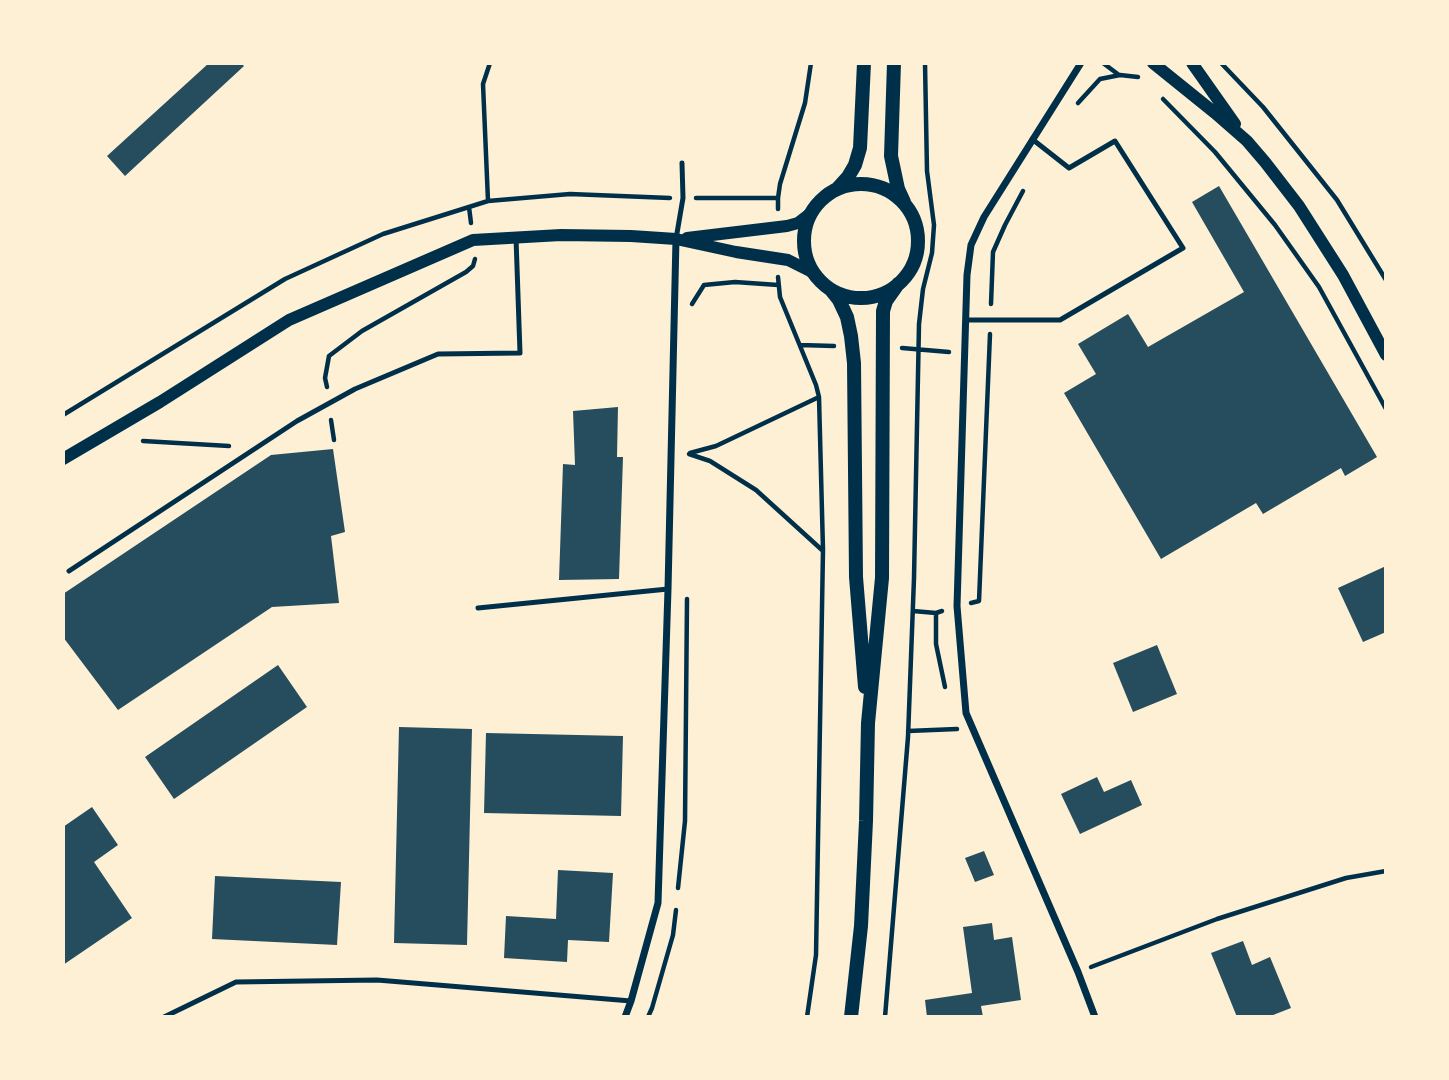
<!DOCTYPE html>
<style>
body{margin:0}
#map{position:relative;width:1449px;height:1080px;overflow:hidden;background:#fdf0d5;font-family:Helvetica,sans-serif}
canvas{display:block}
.frame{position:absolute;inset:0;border:65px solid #fdf0d5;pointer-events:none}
</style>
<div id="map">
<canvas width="1449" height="1080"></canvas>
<div class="frame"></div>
</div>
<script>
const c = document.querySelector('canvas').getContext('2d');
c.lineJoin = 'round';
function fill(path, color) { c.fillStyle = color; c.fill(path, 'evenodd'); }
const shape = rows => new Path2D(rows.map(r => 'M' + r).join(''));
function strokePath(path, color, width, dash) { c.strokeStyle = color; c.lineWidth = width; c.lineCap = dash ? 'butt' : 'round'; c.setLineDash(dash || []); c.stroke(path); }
fill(shape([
 [209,63,241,63,244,66,125,176,107,156],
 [1219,186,1377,457,1345,476,1341,468,1263,514,1256,503,1161,559,1064,393,1096,374,1078,344,1128,314,1148,347,1244,292,1192,202],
 [618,407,617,457,623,457,619,579,559,580,563,464,575,465,573,411],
 [333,449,345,532,331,536,339,603,272,607,118,710,63,637,63,594,271,455],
 [1386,566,1386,632,1363,642,1338,588],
 [1157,645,1177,694,1133,712,1113,663],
 [278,665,307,707,174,799,145,757],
 [399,727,472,729,467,945,394,943],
 [486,733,623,736,621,816,484,813],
 [1097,777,1104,792,1131,780,1142,805,1080,834,1061,794],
 [92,807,118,845,94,862,132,918,63,965,63,827],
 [984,851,994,875,975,882,965,858],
 [558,870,613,873,609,942,568,940,567,962,504,958,506,916,556,919],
 [215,876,341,882,337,945,212,939],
 [992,923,994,940,1012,937,1021,1000,981,1006,983,1017,927,1017,925,1000,972,993,963,927],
 [1243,941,1252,965,1270,957,1291,1008,1268,1017,1237,1017,1211,953]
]), '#264d5e');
strokePath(shape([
 [1103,63,1119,75],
 [1221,63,1263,107,1337,200,1386,280],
 [1163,99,1215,152,1275,225,1319,287,1386,409],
 [1078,103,1100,79,1120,75,1138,77],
 [696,198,778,198],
 [488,201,483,84,490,63],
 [469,207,471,223],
 [778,209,778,198,780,184,805,103,811,63],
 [778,277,780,297,816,385,819,397,823,550,816,955,807,1017],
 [692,304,704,285,735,282,778,285],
 [991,304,993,252,1005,225,1023,191],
 [800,345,834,346],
 [902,348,949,352],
 [327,387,325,378,329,356,362,331,466,272,473,266,475,259],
 [63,415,285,279,383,234,488,201,570,194,670,198],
 [331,420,334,440],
 [143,441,229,446],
 [690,453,716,446,819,397],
 [689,454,710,461,756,490,822,550],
 [971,603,979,601,990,334],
 [913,611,936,613],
 [942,611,936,613,936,644,945,687],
 [908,731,957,729],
 [678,888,685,821,687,599],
 [1091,967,1217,919,1346,878,1386,871],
 [648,1017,652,1008,673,935,676,910],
 [885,1017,908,737,914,578,919,324,923,289,932,253,934,225,927,171,925,63]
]), '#003049', 4.5);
strokePath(shape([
 [676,239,683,198,682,163],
 [966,320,1060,320,1183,248,1115,141,1069,168,1032,139],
 [69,571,297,421,355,389,438,354,520,353,516,238],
 [478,608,668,589],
 [164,1017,236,982,377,980,631,1001]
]), '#003049', 5);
strokePath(shape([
 [1081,63,984,217,971,245,967,275,957,606,966,713,1078,972,1095,1017],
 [625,1017,631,1001,658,903,668,589,676,239]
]), '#003049', 7);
strokePath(shape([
 [1153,63,1215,113,1247,141,1265,162,1299,206,1343,275,1386,355],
 [1192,63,1235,124],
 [687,238,787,226,798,223,811,213],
 [63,459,160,402,289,320,473,240,561,235,631,236,676,239,736,252,788,260,812,272]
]), '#003049', 12);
strokePath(shape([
 [894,63,891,156,898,189,904,202],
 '804 241a57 57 0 1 1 114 0a57 57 0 1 1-114 0Z',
 [838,188,848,177,855,165,860,148,864,63],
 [831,290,839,300,847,317,851,336,854,363,856,577,865,687],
 [851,1017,861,926,866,821,868,723,882,578,883,311,886,301,898,284]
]), '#003049', 14);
</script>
